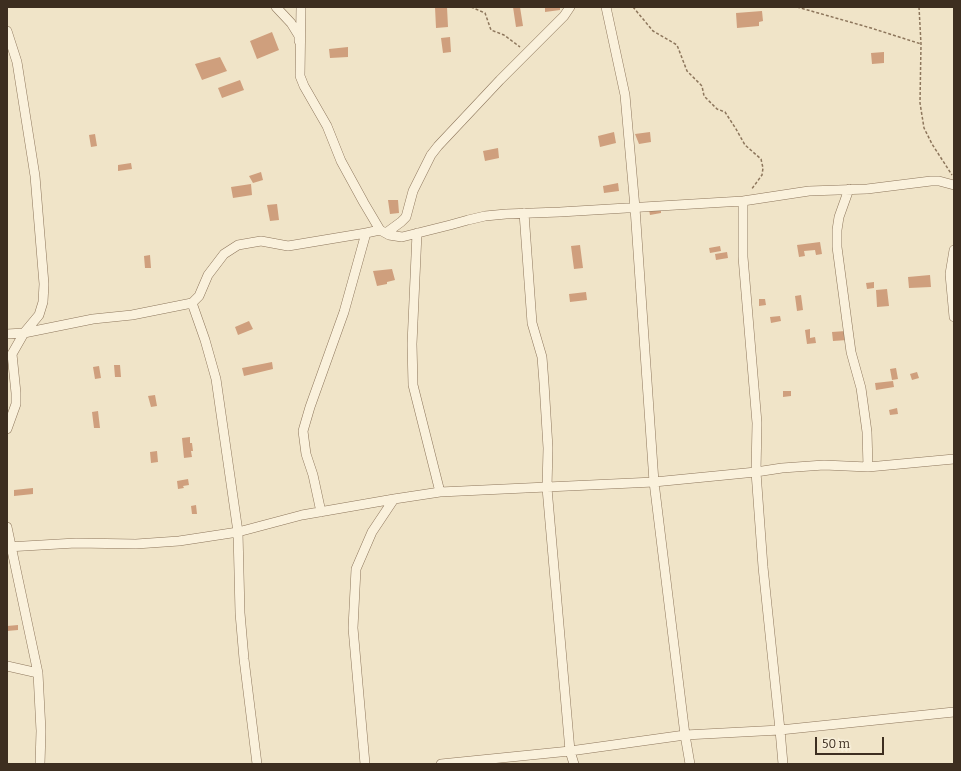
<!DOCTYPE html>
<style>
body{margin:0}
#map{position:relative;width:961px;height:771px;overflow:hidden;background:#f0e4c8;font-family:Bitter,serif}
canvas{display:block}
.frame{position:absolute;inset:0;border:8px solid #3d2e20;pointer-events:none}
.scale{position:absolute;left:815px;top:737px;width:69px;height:18px;box-sizing:border-box;border:2px solid #3d2e20;border-top:0;padding-left:5px;font-size:12px;line-height:14px;white-space:nowrap;color:#3d2e20;-webkit-text-stroke:3px #f7eed8;paint-order:stroke}
</style>
<div id="map">
<canvas width="961" height="771"></canvas>
<div class="frame"></div>
<div class="scale">50 m</div>
</div>
<script>
const c = document.querySelector('canvas').getContext('2d');
c.lineJoin = 'round';
function fill(path, color) { c.fillStyle = color; c.fill(path, 'evenodd'); }
const shape = rows => new Path2D(rows.map(r => 'M' + r).join(''));
function strokePath(path, color, width, dash) { c.strokeStyle = color; c.lineWidth = width; c.lineCap = dash ? 'butt' : 'round'; c.setLineDash(dash || []); c.stroke(path); }
fill(shape([
 [435,7,447,7,448,27,436,28],
 [513,7,520,7,523,26,516,27],
 [545,7,560,7,560,10,545,12],
 [762,11,763,21,759,22,759,26,737,28,736,13],
 [272,32,279,50,257,59,250,41],
 [450,37,451,52,443,53,441,38],
 [348,47,348,57,330,58,329,49],
 [884,52,884,63,872,64,871,53],
 [220,57,227,71,202,80,195,64],
 [240,80,244,90,222,98,218,88],
 [614,132,616,143,600,147,598,136],
 [650,132,651,142,639,144,635,134],
 [95,134,97,146,91,147,89,135],
 [498,148,499,158,485,161,483,151],
 [131,163,132,169,118,171,118,165],
 [261,172,263,180,253,183,249,176],
 [618,183,619,191,604,193,603,186],
 [251,184,252,195,233,198,231,187],
 [388,200,398,200,399,213,390,214],
 [277,204,279,220,270,221,267,205],
 [661,208,661,213,650,215,649,210],
 [820,242,822,254,816,255,815,250,804,251,805,256,799,257,797,245],
 [580,245,583,268,574,269,571,246],
 [720,246,721,251,710,253,709,248],
 [727,252,728,258,716,260,715,254],
 [150,255,151,268,145,268,144,256],
 [392,269,395,280,387,282,387,284,377,286,373,271],
 [930,275,931,287,909,288,908,277],
 [874,282,874,288,867,289,866,283],
 [887,289,889,306,877,307,876,290],
 [586,292,587,300,570,302,569,294],
 [801,295,803,310,797,311,795,296],
 [759,299,765,299,766,305,759,306],
 [780,316,781,321,771,323,770,317],
 [249,321,253,329,238,335,235,327],
 [810,329,810,338,815,337,816,343,807,344,805,330],
 [846,331,847,340,833,341,832,332],
 [272,362,273,369,244,376,242,368],
 [114,365,120,365,121,377,115,377],
 [99,366,101,378,95,379,93,367],
 [896,368,898,379,892,380,890,369],
 [917,372,919,378,912,380,910,374],
 [893,381,894,387,876,390,875,383],
 [783,391,791,391,791,396,783,397],
 [155,395,157,406,151,407,148,396],
 [897,408,898,414,890,415,889,410],
 [98,411,100,428,94,428,92,412],
 [190,437,190,443,192,443,193,451,191,451,192,457,184,458,182,438],
 [157,451,158,462,151,463,150,452],
 [188,479,189,485,183,486,184,488,178,489,177,481],
 [33,488,33,494,14,496,14,490],
 [196,505,197,514,192,514,191,506],
 [18,625,18,630,7,631,7,626]
]), '#cf9f7d');
const minor = shape([
 [276,7,291,23,299,36,299,41],
 [301,7,300,76,304,86,327,126,341,161,364,203,380,230,389,235,402,237,450,225,468,220,485,216,506,214,560,212,743,201,809,191,867,189,931,181,939,181,954,185],
 [606,7,625,95,635,208,654,482,685,735,690,764],
 [7,31,17,62,35,176,44,284,43,302,39,315,24,333,12,354,16,393,16,404,7,429],
 [849,189,839,217,837,230,837,247,851,352,861,388,867,432,868,467],
 [743,201,743,257,757,423,756,472,763,567,780,730,783,764],
 [524,213,532,323,542,357,544,383,548,448,547,488,570,751,574,764],
 [386,233,401,222,406,217,413,191,431,155,438,146,500,80,564,16,570,7],
 [417,233,412,344,413,385,440,492],
 [954,250,950,274,954,317],
 [192,303,205,340,216,379,238,532,240,613,244,659,257,764],
 [7,334,24,333,93,319,132,315,192,303,199,296,208,275,224,254,238,245,261,241,288,246,366,233,380,230],
 [321,512,313,475,306,454,303,431,310,407,344,312,366,233],
 [7,527,38,673,41,731,40,764],
 [7,547,76,543,136,544,179,541,238,532,302,515,394,499,440,492,654,482,756,472,782,468,824,465,868,467,954,459],
 [7,666,38,673],
 [365,764,353,628,356,569,372,532,394,499],
 [441,764,570,751,685,735,780,730,954,712]
]);
strokePath(minor, '#8d765c', 10);
strokePath(shape([
 [471,7,485,13,491,30,504,35,520,47],
 [633,7,653,31,677,45,687,71,702,86,704,96,717,109,725,112,736,129,745,145,761,159,763,168,762,175,751,190],
 [797,7,871,28,921,44],
 [919,7,921,44,920,103,924,128,932,144,952,175]
]), '#8d765c', 1.5, [3, 2]);
strokePath(minor, '#faf1dc', 9);
</script>
